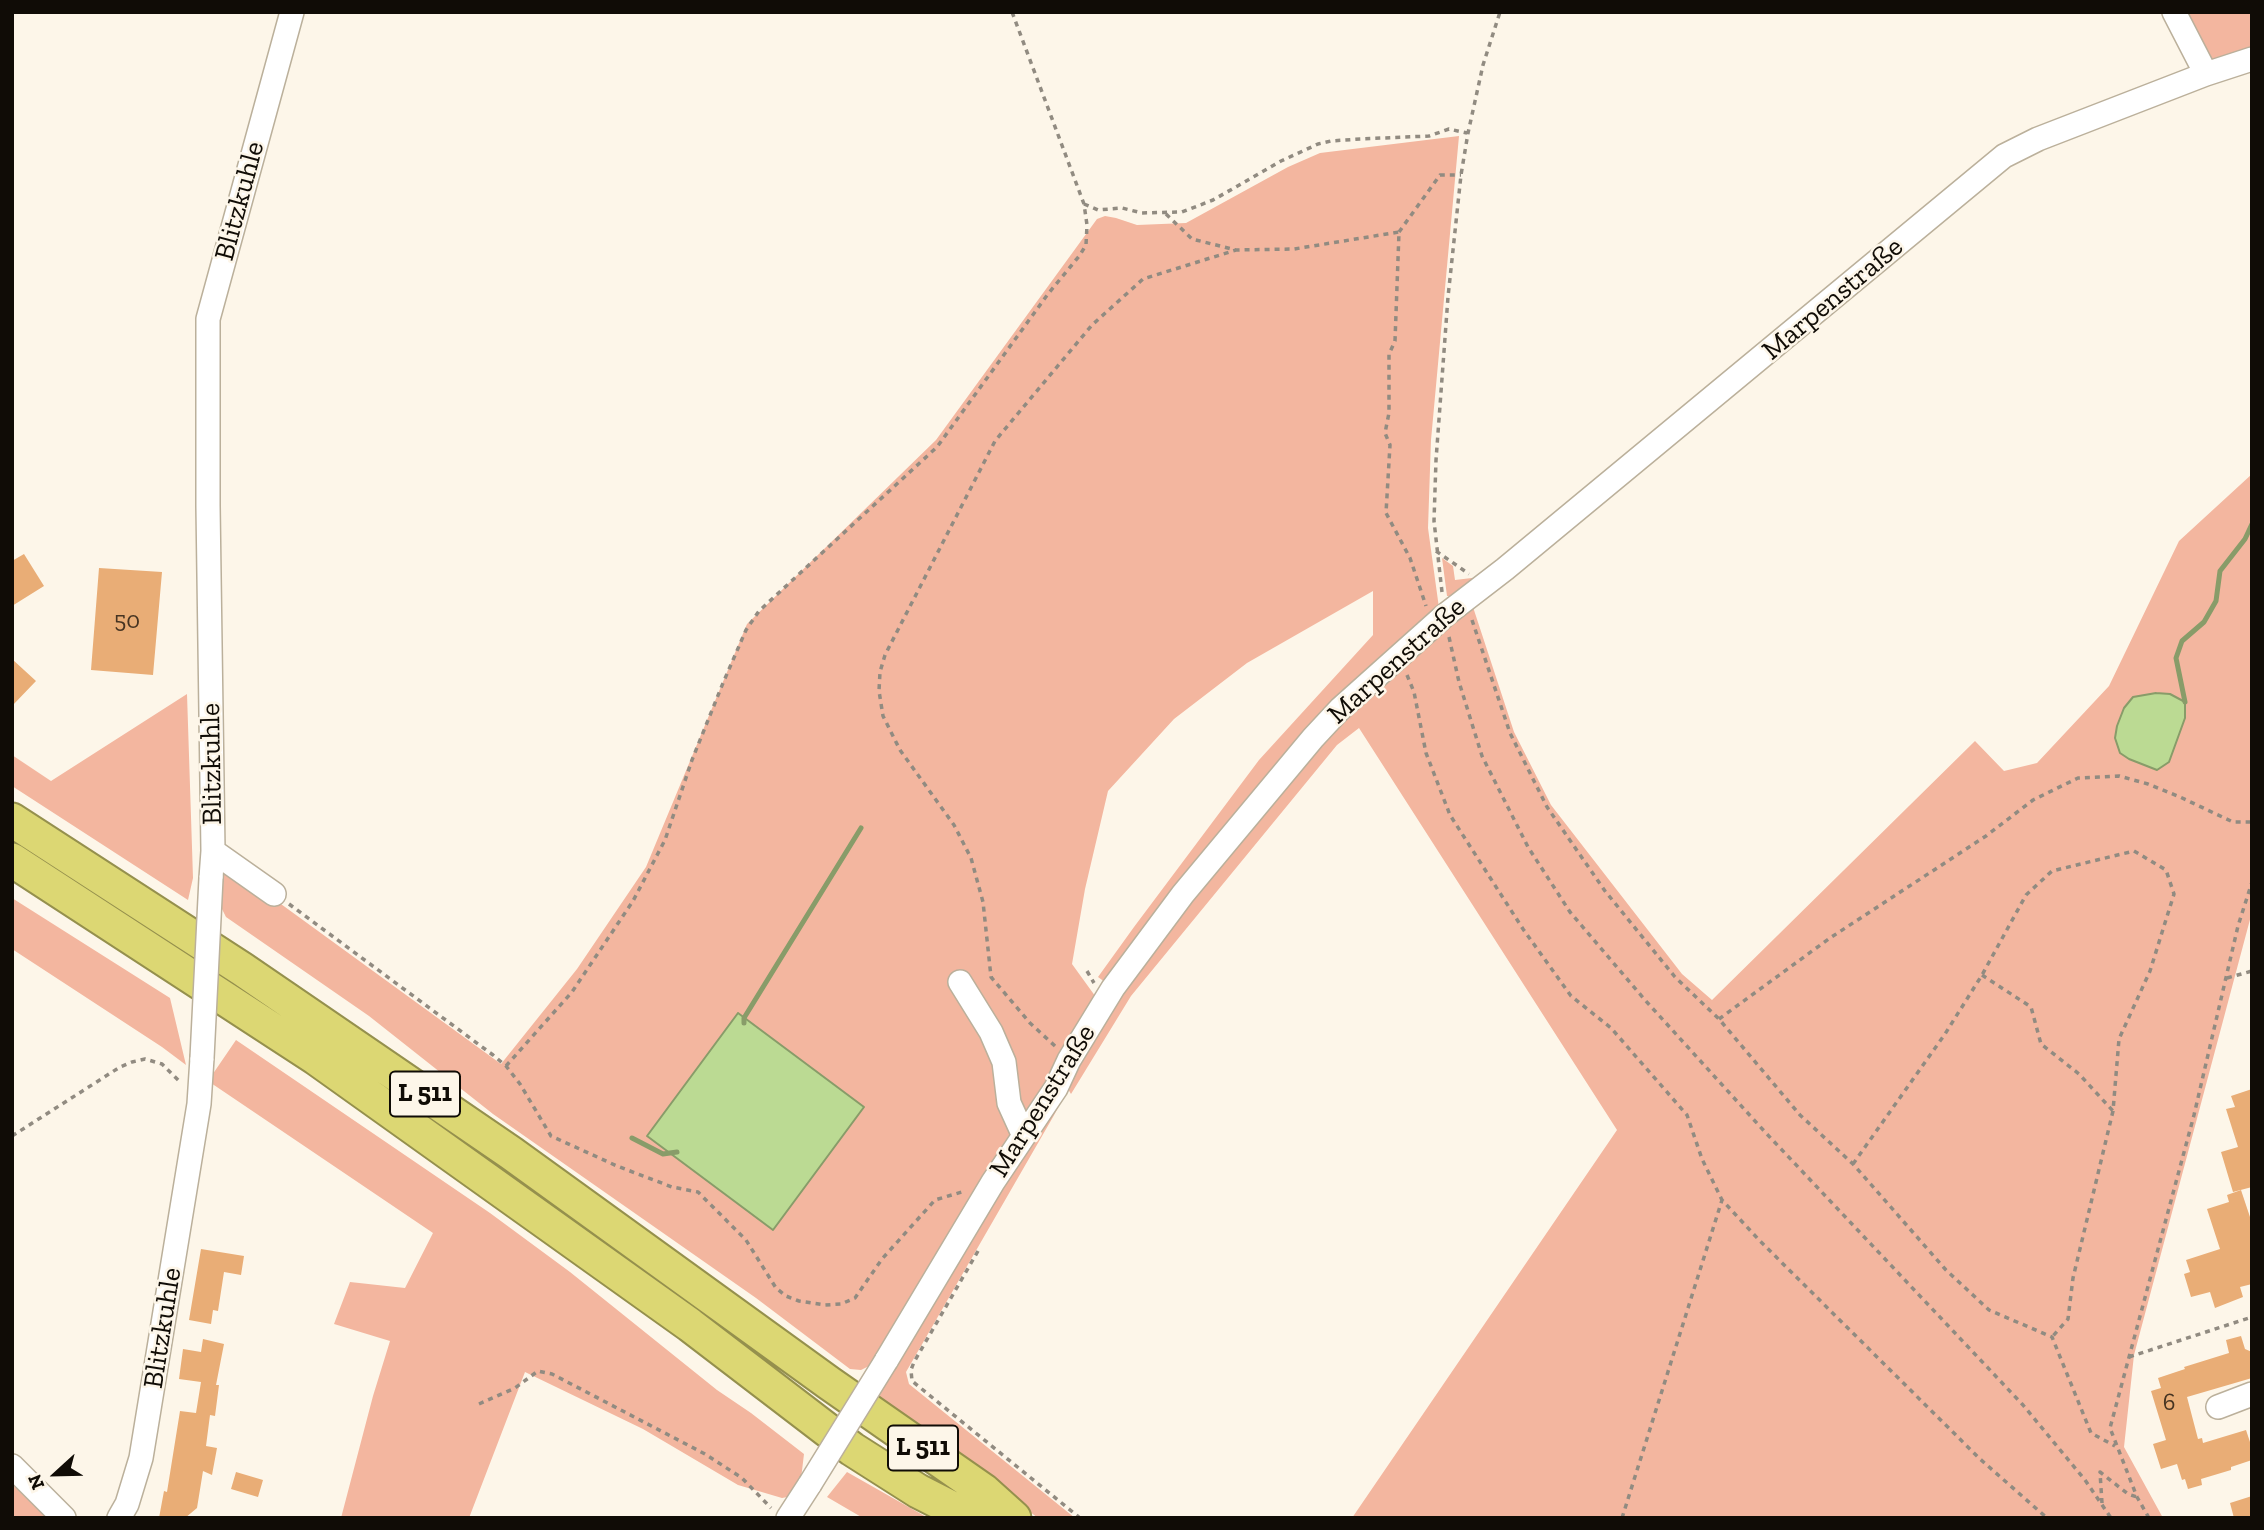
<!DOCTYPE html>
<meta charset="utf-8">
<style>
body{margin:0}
#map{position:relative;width:2264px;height:1530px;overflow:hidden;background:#fdf6e9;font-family:"Zilla Slab",serif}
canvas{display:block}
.frame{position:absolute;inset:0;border:14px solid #100c06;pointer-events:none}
.north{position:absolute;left:21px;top:1439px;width:70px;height:70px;-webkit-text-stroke:5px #fdf6e9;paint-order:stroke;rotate:248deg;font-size:19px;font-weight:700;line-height:28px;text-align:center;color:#100c06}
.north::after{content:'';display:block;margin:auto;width:24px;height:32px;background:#100c06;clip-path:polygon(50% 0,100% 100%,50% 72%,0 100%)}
</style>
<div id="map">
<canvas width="2264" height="1530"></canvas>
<div class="frame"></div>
<div class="north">N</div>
</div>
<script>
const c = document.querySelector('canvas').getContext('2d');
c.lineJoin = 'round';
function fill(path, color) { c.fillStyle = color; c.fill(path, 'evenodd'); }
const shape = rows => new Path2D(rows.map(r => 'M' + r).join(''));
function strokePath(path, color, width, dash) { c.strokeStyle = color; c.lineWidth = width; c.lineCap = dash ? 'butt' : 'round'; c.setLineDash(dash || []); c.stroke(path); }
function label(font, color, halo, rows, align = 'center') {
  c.font = font + ' "Zilla Slab",serif'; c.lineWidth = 5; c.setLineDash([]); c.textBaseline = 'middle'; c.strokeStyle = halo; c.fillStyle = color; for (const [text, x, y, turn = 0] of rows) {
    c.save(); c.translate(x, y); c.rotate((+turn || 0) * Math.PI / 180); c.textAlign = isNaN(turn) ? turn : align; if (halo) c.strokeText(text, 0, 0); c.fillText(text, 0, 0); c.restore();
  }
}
fill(shape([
 [2179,12,2252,12,2252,55,2209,62],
 [1459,136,1431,440,1428,528,1439,608,1109,985,1098,977,1134,927,1259,760,1373,635,1373,591,1247,663,1174,719,1108,791,1085,889,1072,964,1098,1000,873,1364,861,1370,850,1369,756,1298,493,1114,369,1016,226,917,220,905,222,871,230,867,501,1064,577,969,646,867,747,624,936,440,1097,219,1105,216,1116,218,1137,225,1186,223,1288,167,1320,153],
 [2252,474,2252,912,2134,1355,2124,1447,2163,1518,1352,1518,1617,1130,1359,728,1337,745,1131,996,1071,1094,1068,1089,1077,1061,1111,1001,1335,721,1472,604,1514,732,1551,805,1682,974,1712,1000,1975,741,2004,771,2037,763,2109,686,2179,541],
 [1442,558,1453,566,1455,580,1480,577,1456,596,1447,596],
 [187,694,193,878,188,900,12,786,12,755,51,781],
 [12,898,170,998,186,1065,162,1047,12,949],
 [236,1040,490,1213,570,1272,717,1390,751,1413,804,1454,800,1487,793,1496,782,1498,738,1485,643,1429,525,1372,469,1518,341,1518,373,1396,390,1341,334,1324,350,1282,405,1288,433,1233,208,1081],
 [1058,1105,1059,1106,1053,1117,906,1372,909,1384,1075,1518,1038,1518,875,1394,996,1191],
 [847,1472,928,1518,863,1518,827,1497],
 [12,1485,15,1487,47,1518,14,1518,12,1516]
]), '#f3b69f');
const water = shape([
 [2156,693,2170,694,2185,702,2185,718,2169,762,2157,770,2129,759,2120,753,2115,738,2117,726,2124,708,2133,697,2156,693],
 [738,1013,864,1107,773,1230,647,1136,738,1013]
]);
fill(water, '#bbda93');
strokePath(water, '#889c69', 2);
strokePath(shape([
 [2185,702,2176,658,2182,641,2204,622,2216,601,2220,571,2245,539,2252,524],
 [744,1023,744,1018,861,828],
 [632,1138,663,1154,677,1152]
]), '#889c69', 5);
fill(shape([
 [24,554,44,586,12,606,12,561],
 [99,568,162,572,153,675,91,670],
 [12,659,36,681,12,706],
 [2252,1089,2252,1187,2233,1192,2221,1152,2238,1147,2226,1109,2235,1107,2231,1096],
 [2241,1190,2252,1223,2252,1284,2240,1287,2243,1297,2215,1308,2210,1292,2191,1297,2184,1274,2190,1272,2186,1260,2220,1249,2207,1209,2229,1202,2227,1195],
 [201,1249,244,1256,241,1275,224,1272,218,1311,213,1310,211,1324,189,1320],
 [2241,1336,2245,1349,2252,1352,2252,1378,2187,1397,2198,1439,2202,1438,2203,1443,2246,1430,2252,1448,2252,1460,2231,1467,2231,1470,2201,1479,2202,1485,2188,1489,2185,1479,2182,1480,2177,1464,2161,1469,2153,1444,2166,1440,2151,1391,2161,1388,2158,1378,2185,1369,2184,1367,2229,1353,2226,1340],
 [203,1339,224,1344,216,1385,219,1385,215,1416,210,1415,206,1446,217,1448,212,1475,203,1471,197,1508,185,1518,159,1518,164,1491,167,1492,180,1411,196,1413,201,1382,179,1379,183,1349,201,1352],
 [236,1472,263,1480,258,1497,231,1489],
 [2252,1496,2252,1518,2234,1518,2230,1503]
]), '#e9ad76');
const minor = shape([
 [2174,12,2206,74],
 [213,851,274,894],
 [211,878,213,851,208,506,208,319,292,12],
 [960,982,991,1032,1004,1062,1009,1103,1024,1136],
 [886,1361,993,1182,1056,1088,1069,1060,1113,988,1183,894,1313,738,1340,709,1444,616,1505,569,2004,156,2038,139,2206,74,2252,59],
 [2218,1407,2252,1394],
 [12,1466,64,1518],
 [119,1518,127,1504,141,1458,199,1104,202,1058],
 [788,1518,810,1484]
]);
const highway = shape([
 [12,820,242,969,511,1153,829,1383,984,1491,1014,1518],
 [12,860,316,1058,690,1325,852,1449,918,1491,971,1518]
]);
strokePath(minor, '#bbb09b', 26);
strokePath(highway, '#95904d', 37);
strokePath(shape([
 [1084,204,1098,210,1122,208,1142,213,1182,212,1213,200,1281,161,1318,144,1331,141,1360,139,1429,136,1449,129,1467,133],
 [1166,214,1192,239,1236,250,1294,249,1399,232,1395,341,1389,354,1389,413,1385,433,1390,445,1386,513,1410,558,1426,606],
 [1399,232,1440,175,1461,175],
 [1436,551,1469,574],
 [1442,592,1434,521,1436,460,1448,297,1461,175,1468,133,1483,65,1500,12],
 [1472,620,1510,733,1547,807,1605,891,1675,977,1719,1019,1800,1115,1853,1164,1946,1270,1989,1310,2052,1337,2091,1433,2115,1446],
 [1449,637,1459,682,1482,756,1528,847,1570,912,1645,1000,1765,1132,2023,1405,2085,1480,2111,1518],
 [1407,675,1414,692,1426,753,1450,815,1523,929,1571,996,1611,1028,1687,1115,1702,1159,1722,1200],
 [289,904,493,1055,506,1066,520,1084,551,1136,617,1166,672,1187,698,1192,746,1240,776,1288,786,1296,799,1301,825,1305,841,1304,855,1298,882,1259,935,1200,965,1191],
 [1087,971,1094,983],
 [1982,975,2031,1007,2041,1044,2079,1074,2113,1111],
 [2227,978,2252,971],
 [1719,1019,1830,938,1986,836,2033,800,2078,778,2119,776,2148,784,2180,797,2233,822,2252,822],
 [1055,1046,1030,1023,991,977,983,902,971,858,954,825,900,750,883,716,879,691,880,672,885,655,995,441,1092,325,1143,279,1236,250],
 [506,1066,572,992,633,901,665,840,692,760,723,683,746,630,759,611,937,447,1048,294,1080,255,1086,245,1087,225,1084,204,1012,12],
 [12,1136,120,1067,132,1062,145,1059,162,1064,179,1081],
 [1853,1164,1945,1034,1982,975,2026,895,2052,871,2134,851,2166,870,2174,894,2150,971,2119,1039,2113,1111,2073,1278,2068,1319,2052,1337],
 [978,1251,914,1362,911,1370,912,1381,1080,1518],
 [2129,1357,2252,1317],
 [479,1404,515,1388,538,1371,552,1374,705,1454,742,1478,771,1508],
 [2102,1503,2100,1472,2128,1494,2137,1497],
 [1622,1518,1722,1200,1760,1241,1980,1459,2047,1518],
 [2149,1518,2137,1497,2110,1428,2194,1115,2238,926,2252,882]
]), '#918b81', 3.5, [5, 5]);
strokePath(minor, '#fff', 23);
strokePath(highway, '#dcd773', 33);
const minorBridge = shape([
 [202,1058,211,878],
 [810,1484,886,1361]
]);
strokePath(minorBridge, '#bbb09b', 26, []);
strokePath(minorBridge, '#fff', 23);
label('24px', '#463422', null, [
 ["50",127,621],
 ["6",2169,1403]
]);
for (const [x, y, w] of [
 [425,1094,70],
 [923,1448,70]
]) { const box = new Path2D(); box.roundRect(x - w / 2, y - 22.5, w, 45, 5); c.fillStyle = '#fdf6e9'; c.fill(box); strokePath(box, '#100c06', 2); }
label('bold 26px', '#100c06', null, [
 ["L 511",425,1094],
 ["L 511",923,1448]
]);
label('28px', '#100c06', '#fdf6e9', [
 ["Blitzkuhle",240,201,-75],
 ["Marpenstraße",1833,299,-40],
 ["Marpenstraße",1397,661,-42],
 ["Blitzkuhle",212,764,-91],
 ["Marpenstraße",1043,1101,-58],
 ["Blitzkuhle",163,1328,-81]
]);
</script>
